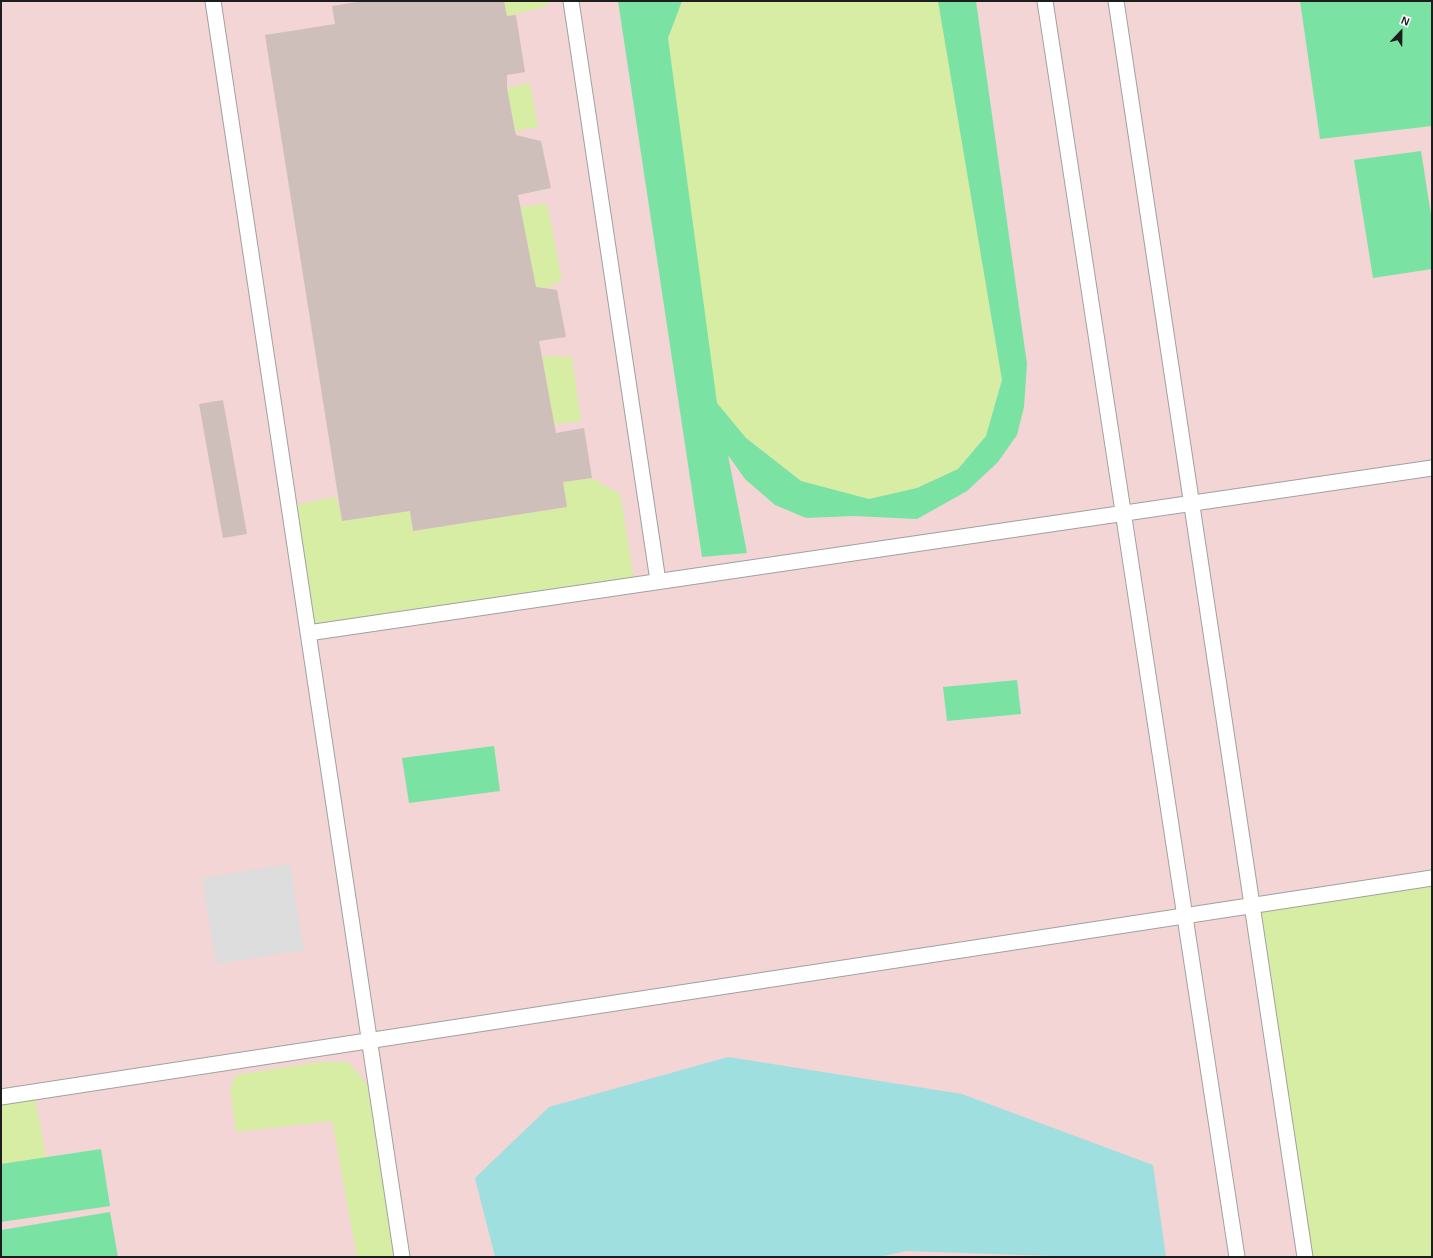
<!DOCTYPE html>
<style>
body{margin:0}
#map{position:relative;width:1433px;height:1258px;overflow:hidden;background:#efe8e2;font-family:Arial,sans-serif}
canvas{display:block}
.frame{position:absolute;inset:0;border:2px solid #1d1d1d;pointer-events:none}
.north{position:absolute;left:1381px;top:12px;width:40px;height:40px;-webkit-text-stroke:3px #fff;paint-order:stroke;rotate:22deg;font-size:11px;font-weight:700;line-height:16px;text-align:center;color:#1d1d1d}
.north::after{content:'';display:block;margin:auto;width:14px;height:18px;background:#1d1d1d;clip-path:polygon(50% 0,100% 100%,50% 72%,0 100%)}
</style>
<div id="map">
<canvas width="1433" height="1258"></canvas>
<div class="frame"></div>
<div class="north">N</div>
</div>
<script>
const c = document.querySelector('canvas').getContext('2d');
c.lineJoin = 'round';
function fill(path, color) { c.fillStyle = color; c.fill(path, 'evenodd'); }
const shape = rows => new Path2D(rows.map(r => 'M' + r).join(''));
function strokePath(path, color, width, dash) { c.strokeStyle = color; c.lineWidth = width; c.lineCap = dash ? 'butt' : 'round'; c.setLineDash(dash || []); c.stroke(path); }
fill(shape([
 [1,1,1432,1,1432,1257,1,1257]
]), '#f2d5d4');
fill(shape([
 [504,1,553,1,544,7,507,16],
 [682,1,938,1,1002,380,986,436,958,469,917,488,869,499,801,481,746,438,716,403,668,38],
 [530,83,538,127,515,131,507,88],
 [547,204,562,280,547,288,536,287,520,207],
 [542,356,572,357,581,421,554,424],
 [592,478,620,494,635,585,308,633,289,506,336,497,343,521,410,511,413,531,567,507,563,482],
 [1432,878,1432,1257,1305,1257,1252,905],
 [320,1062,348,1062,367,1084,394,1257,357,1257,332,1121,236,1132,230,1088,236,1075],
 [34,1092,46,1157,1,1164,1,1097]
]), '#d7eda4');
fill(shape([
 [618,1,682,1,668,38,717,403,746,438,801,481,869,499,917,488,958,469,986,436,1002,380,938,1,976,1,1027,364,1024,407,1017,435,998,462,967,491,917,519,853,516,806,518,775,505,745,479,728,455,747,553,702,557],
 [1300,1,1432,1,1432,126,1320,139],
 [1421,151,1432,221,1432,269,1373,278,1354,160],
 [1017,680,1021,714,947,721,943,687],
 [494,746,500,791,409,803,402,758],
 [101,1149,110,1206,1,1222,1,1164],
 [110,1212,118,1257,1,1257,1,1230]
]), '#7ae3a4');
fill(shape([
 [290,864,304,950,216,964,202,878]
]), '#ddd');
fill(shape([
 [728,1057,962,1094,1153,1165,1166,1257,1081,1257,906,1251,878,1257,495,1257,475,1178,549,1107]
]), '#9fdfdf');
fill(shape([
 [363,1,504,1,507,16,516,15,525,72,507,75,507,88,515,131,516,135,541,141,551,188,518,195,536,287,557,290,566,337,539,341,556,433,584,428,592,478,563,482,567,507,413,531,410,511,342,521,265,35,335,24,332,6],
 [223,400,247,534,223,538,199,404]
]), '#cfbfbb');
const lane = shape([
 [213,1,402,1257],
 [571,1,658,581],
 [1045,1,1237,1257],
 [1116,1,1305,1257],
 [308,633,1432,468],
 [1,1097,1432,878]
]);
strokePath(lane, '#a1a1a1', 17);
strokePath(lane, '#fff', 15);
</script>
